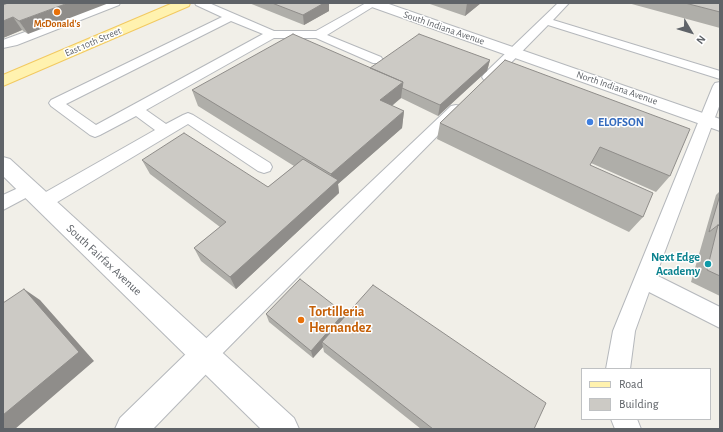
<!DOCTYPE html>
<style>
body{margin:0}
#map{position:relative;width:723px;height:432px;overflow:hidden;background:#f1efe8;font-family:"Alegreya Sans",sans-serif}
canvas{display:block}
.frame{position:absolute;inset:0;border:4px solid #5f6368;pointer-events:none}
.legend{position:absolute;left:581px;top:368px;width:130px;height:52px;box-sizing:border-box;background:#fff;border:1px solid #bfc1c3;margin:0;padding:5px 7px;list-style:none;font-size:12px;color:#5f6368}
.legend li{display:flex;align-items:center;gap:8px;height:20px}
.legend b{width:20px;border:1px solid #bfc1c3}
.north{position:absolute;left:671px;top:12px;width:40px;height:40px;-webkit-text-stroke:3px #fff;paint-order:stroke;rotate:128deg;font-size:11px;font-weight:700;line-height:16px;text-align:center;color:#5f6368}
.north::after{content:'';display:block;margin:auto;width:14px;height:18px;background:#5f6368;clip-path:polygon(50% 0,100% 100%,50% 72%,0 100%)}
</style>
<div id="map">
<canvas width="723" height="432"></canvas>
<div class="frame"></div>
<ul class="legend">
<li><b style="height:5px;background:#fff2af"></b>Road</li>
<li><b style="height:11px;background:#cccac5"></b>Building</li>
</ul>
<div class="north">N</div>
</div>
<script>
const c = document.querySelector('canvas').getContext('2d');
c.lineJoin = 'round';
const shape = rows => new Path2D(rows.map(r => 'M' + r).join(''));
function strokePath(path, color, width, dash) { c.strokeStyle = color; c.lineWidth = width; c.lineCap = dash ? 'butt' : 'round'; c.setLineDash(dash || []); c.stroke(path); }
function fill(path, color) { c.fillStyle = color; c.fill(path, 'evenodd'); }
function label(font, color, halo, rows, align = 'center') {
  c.font = font + ' "Alegreya Sans",sans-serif'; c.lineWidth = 3; c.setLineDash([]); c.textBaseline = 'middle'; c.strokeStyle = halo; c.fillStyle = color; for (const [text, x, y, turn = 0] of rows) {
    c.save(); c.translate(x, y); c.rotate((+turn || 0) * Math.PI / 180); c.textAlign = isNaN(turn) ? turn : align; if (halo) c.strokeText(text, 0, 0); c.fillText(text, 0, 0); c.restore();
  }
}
const service = shape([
 [105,3,120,3,119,5,17,45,3,48,3,40,105,3],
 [195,3,209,3,274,31,316,31,366,3,379,3,327,35,381,57,383,60,381,63,373,63,316,38,274,38,146,110,166,124,183,115,188,113,193,115,270,163,272,167,270,171,264,173,258,171,188,124,49,207,43,209,37,207,34,202,37,197,155,130,136,116,100,135,95,137,90,135,51,106,49,103,51,100,222,17,196,5,195,3],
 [231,21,263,34,96,125,66,104,231,21],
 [558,3,569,3,553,20,720,71,720,79,548,25,494,80,484,80,482,77,484,74,558,3],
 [720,82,720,104,656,275,720,307,720,328,649,292,635,331,630,369,606,369,613,331,713,86,715,83,720,82],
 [456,105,461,106,463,109,461,112,213,363,205,366,197,363,194,355,197,347,451,106,456,105],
 [29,183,35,185,38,189,35,193,3,210,3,195,29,183],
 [611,419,637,419,641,429,615,429,611,419]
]);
const minor = shape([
 [368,3,386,3,720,119,720,131,369,6,368,3],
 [205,341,215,345,219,355,215,365,153,429,115,429,120,418,195,345,205,341]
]);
const tertiary = shape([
 [3,157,10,159,294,418,299,429,261,429,3,176,3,157]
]);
const primary = shape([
 [173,3,190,3,189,6,3,86,3,75,173,3]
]);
strokePath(service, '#b5b8bc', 2);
strokePath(minor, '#b5b8bc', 2);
strokePath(tertiary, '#b5b8bc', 2);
strokePath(primary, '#f2c960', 2);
fill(service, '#fff');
fill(minor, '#fff');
fill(tertiary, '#fff');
fill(primary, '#fff2af');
fill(shape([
 [8,3,28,34,22,30,3,38],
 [249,3,329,3,329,11,304,25],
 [427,3,481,3,465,16],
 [628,3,720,3,720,28],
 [490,60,487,71,438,116,401,98,392,106,404,111,402,128,338,184,339,193,236,289,201,261,194,248,220,227,150,174,142,160,268,187,294,166,198,106,192,90,370,68],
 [505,60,670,176,656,192,591,163,590,165,643,217,629,232,437,139,440,123],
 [720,191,720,296,691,282,716,195],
 [266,314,344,317,534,429,421,429,324,352,323,347,313,358,269,322]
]), '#afaea9');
fill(shape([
 [68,3,109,3,28,34,19,21],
 [324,3,329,3,329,11,304,25,303,15],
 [467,3,481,3,465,16],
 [13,17,22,30,3,38,3,21],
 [490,60,487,71,438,116,440,105],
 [403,82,401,98,379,116,380,100],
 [404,111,402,128,338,184,339,193,236,289,230,277,332,185,331,174],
 [24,289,40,300,94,361,15,429,3,429,3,415],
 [344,313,345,321,322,342,323,347,313,358,311,351]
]), '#8f8d8a');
const building = shape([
 [8,3,68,3,19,21,13,17,3,21,3,5,8,3],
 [272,3,324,3,303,15,272,3],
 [685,3,720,3,720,12,685,3],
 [293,34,403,82,380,100,404,111,331,174,192,90,293,34],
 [419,34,490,60,440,105,402,88,403,82,370,68,419,34],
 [505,60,690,129,670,176,600,147,590,165,653,193,643,217,440,123,505,60],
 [184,133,268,187,303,159,338,180,230,277,194,248,226,222,142,160,184,133],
 [720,195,720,226,718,225,709,232,720,195],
 [718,225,720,226,720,276,707,270,718,225],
 [300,279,344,313,311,351,266,314,300,279],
 [373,285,546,403,534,429,433,429,322,342,373,285],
 [24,289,79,352,3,415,3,303,24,289]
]);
fill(building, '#cccac5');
strokePath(building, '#8f8d8a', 1);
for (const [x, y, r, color] of [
 [57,12,4,"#e8710a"],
 [590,122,4,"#3f7fe0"],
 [708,264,4,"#0f9aa8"],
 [301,320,4,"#e8710a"]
]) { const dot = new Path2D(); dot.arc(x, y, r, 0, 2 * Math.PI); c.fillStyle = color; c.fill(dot); strokePath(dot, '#fff', 1.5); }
label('bold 10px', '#c56008', '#fff', [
 ["McDonald's",57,24]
]);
label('10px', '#5f6368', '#fff', [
 ["South Indiana Avenue",444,28,19],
 ["East 10th Street",93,42,-23],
 ["North Indiana Avenue",617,88,19]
]);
label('bold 12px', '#366cbe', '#fff', [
 ["ELOFSON",598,122]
], 'left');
label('bold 12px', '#0d838f', '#fff', [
 ["Next Edge",700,257],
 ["Academy",700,271]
], 'right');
label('12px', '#5f6368', '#fff', [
 ["South Fairfax Avenue",104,260,43]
]);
label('bold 14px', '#c56008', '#fff', [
 ["Tortilleria",309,312],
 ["Hernandez",309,328]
], 'left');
</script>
